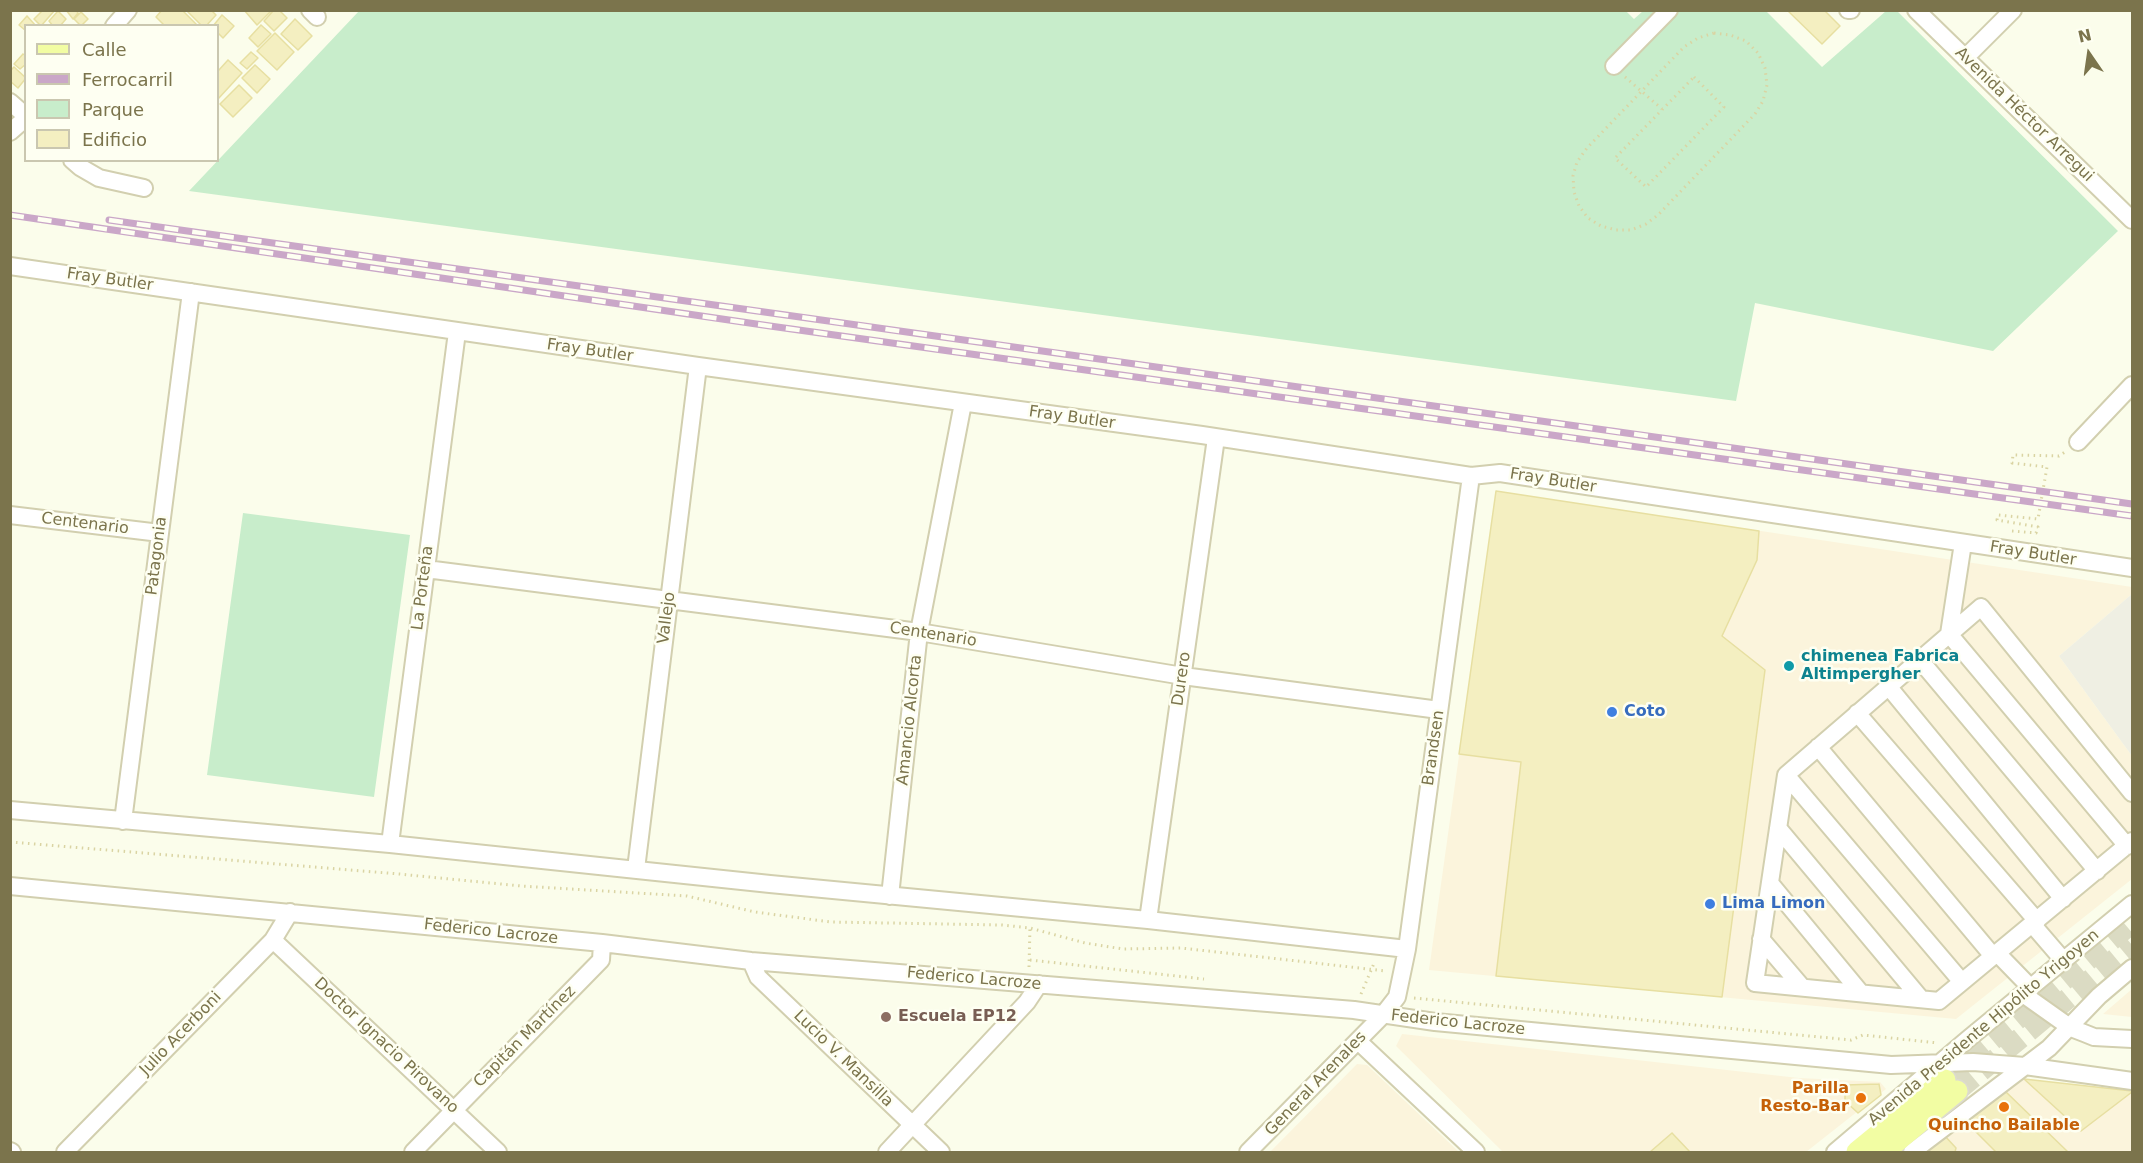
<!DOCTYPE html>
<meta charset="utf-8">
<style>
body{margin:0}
#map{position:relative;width:2143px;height:1163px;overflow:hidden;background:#fbfdeb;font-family:"DejaVu Sans",sans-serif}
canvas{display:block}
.frame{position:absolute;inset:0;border:12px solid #7b744c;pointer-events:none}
.legend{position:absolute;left:24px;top:24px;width:195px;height:138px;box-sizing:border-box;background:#fefff2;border:2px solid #cac7b0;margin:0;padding:8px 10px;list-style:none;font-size:18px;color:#7b744c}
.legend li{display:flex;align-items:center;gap:12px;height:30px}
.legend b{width:30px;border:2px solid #cac7b0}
.north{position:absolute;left:2059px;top:24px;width:60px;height:60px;-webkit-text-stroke:4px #fefff2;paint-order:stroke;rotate:347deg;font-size:16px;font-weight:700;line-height:24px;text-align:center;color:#7b744c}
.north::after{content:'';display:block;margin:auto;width:21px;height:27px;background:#7b744c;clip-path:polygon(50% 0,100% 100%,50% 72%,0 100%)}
</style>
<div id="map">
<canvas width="2143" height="1163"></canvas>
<div class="frame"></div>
<ul class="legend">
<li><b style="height:8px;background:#f2fda3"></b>Calle</li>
<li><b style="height:8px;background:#caa7c8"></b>Ferrocarril</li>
<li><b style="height:16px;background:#c8edcb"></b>Parque</li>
<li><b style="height:16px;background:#f4efc1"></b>Edificio</li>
</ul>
<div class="north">N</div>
</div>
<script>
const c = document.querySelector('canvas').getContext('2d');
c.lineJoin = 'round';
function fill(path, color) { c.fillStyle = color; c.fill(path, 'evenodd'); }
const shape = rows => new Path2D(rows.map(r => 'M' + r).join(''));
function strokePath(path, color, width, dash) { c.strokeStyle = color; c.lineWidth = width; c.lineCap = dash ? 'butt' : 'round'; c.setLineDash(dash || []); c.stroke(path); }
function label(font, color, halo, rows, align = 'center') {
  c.font = font + ' "DejaVu Sans",sans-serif'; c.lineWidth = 5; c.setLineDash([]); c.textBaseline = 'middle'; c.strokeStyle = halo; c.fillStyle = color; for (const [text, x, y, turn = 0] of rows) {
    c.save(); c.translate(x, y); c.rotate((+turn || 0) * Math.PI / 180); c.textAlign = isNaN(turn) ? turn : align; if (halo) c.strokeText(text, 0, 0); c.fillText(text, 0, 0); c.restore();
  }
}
fill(shape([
 [1496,491,2132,587,2132,594,2059,656,2132,756,2132,879,1956,1019,1429,970],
 [2132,989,2132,1017,2103,1014],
 [1402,1034,1799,1078,1880,1082,1886,1089,1806,1152,1503,1152,1396,1046],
 [1357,1064,1367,1065,1459,1152,1270,1152],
 [2024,1079,2132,1091,2132,1152,1925,1152]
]), '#fbf4dc');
fill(shape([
 [2132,594,2132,756,2059,656]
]), '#efefe3');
fill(shape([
 [1625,10,1634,19,1643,11,1765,10,1822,67,1886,11,1896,10,2118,231,1993,351,1755,303,1736,401,189,191,359,11],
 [243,513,410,535,374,797,207,775]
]), '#c8edcb');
const building = shape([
 [43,10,55,10,41,26,34,19,43,10],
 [66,10,76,10,78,13,73,19,66,10],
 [162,10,182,10,198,26,165,26,156,17,162,10],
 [186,10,211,10,216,15,206,26,202,26,186,10],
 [244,10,270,10,271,11,257,25,244,10],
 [274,10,279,10,287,18,274,31,264,21,274,10],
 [1787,10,1824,10,1840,26,1822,44,1787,10],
 [58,11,66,19,60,26,53,26,49,21,58,11],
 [81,12,88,19,81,26,74,19,81,12],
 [222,15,234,26,223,38,218,33,218,26,213,26,222,15],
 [27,16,36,26,26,26,26,31,19,25,27,16],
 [295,19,312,36,298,50,281,34,295,19],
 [261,25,271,34,258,47,249,38,261,25],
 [275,33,294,52,277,70,257,51,275,33],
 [251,52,258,58,247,69,240,63,251,52],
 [23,54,26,56,26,64,20,69,14,64,23,54],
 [228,60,242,73,218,99,218,71,228,60],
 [255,65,270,79,257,93,242,78,255,65],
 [14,67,26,78,18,88,10,81,10,71,14,67],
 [239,85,252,98,233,117,220,104,239,85],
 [1496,491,1759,531,1757,560,1722,636,1765,670,1722,997,1496,976,1521,762,1459,754,1496,491],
 [2024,1079,2132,1091,2132,1092,2081,1131,2024,1079],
 [1879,1084,1881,1095,1858,1113,1845,1101,1845,1085,1879,1084],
 [2006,1092,2068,1152,1996,1152,1966,1122,2006,1092],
 [1672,1133,1690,1152,1650,1152,1672,1133],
 [1944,1135,1956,1148,1955,1152,1923,1152,1944,1135]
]);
fill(building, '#f4efc1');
strokePath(building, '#e7dfa1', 1.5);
strokePath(shape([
 [1945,1080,2132,923],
 [1957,1091,2132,945]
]), '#dbdbc3', 21, [21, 10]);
const minor = shape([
 [310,10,317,17],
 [1848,10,1851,10],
 [1916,10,2132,220],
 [114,26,128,10],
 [1965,58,2013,10],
 [1614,66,1669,10],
 [10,102,26,116],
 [10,132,26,118],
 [72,160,80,167,99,178,144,188],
 [10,266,698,366,1202,435,1471,476,1500,473,2132,568],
 [2078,442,2132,385],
 [10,515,160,533],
 [1963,543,1949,634,2127,846],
 [426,569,919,632,1183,676,1439,710],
 [1919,659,2097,871],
 [1888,686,2063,899],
 [1857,713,2037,921],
 [1818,747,1993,956],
 [1786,775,1962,982],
 [2132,793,1981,607,1786,775,1755,983,1939,1001,2132,841],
 [10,810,390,844,770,884,1148,920,1407,949],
 [123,821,191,292],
 [1778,828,1921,999],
 [390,844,457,332],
 [636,869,698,366],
 [1770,883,1861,993],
 [10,886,602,943,751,961,1354,1010,1435,1022,1891,1065,1973,1062,2025,1066,2132,1081],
 [890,896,919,632,963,403],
 [1148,920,1216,438],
 [2032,924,2063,960],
 [1761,939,1802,987],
 [273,940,498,1152],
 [1997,953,2031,988],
 [751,961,758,977,941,1152],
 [2023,994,2071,1028,2084,1033,2094,1037,2132,1039],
 [1358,1041,1476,1152],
 [10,1151,12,1152],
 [65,1152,273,940,290,912],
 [413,1152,601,960,602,943],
 [887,1152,1027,1002,1039,984],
 [1248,1152,1383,1015,1397,997,1407,949,1471,476],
 [1835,1152,1968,1039,2132,904],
 [1912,1152,2049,1048,2099,996,2132,968]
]);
const major = shape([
 [1857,1152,1945,1080],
 [1884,1152,1957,1091]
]);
strokePath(minor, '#d2cfaf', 20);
strokePath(major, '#dddbd0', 24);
strokePath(shape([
 [1714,33,1730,35,1746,41,1758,53,1765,68,1767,85,1763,101,1755,114,1658,215,1646,224,1631,230,1616,230,1601,226,1588,218,1579,206,1574,192,1573,176,1577,162,1587,148,1684,47,1698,38,1714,33],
 [1625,77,1662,109],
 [1694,77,1724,107,1646,187,1615,158,1694,77],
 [2012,531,2036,533,2038,527,1997,520,1998,515,2038,519,2047,467,2012,463,2013,455,2059,456,2065,452],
 [10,842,399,874,521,886,687,896,755,912,831,922,1002,925,1030,928,1085,943,1123,949,1181,948,1386,971],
 [1030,960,1204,979],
 [1029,967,1030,926],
 [1361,994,1375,961],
 [1414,998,1851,1040,1863,1035,1938,1043]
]), '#dad4a3', 3, [1.5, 4.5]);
strokePath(minor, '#fff', 16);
strokePath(major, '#f2fda3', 21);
const rail = shape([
 [10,215,770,326,2132,516],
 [109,220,2132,504]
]);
strokePath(rail, '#caa7c8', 7);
strokePath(rail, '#fefff2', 4.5, [14]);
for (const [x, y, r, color] of [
 [1789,666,6,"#0f9aa8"],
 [1612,712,6,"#3f7fe0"],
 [1710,904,6,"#3f7fe0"],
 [886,1017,6,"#8d6e63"],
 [1861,1098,6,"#e8710a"],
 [2004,1107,6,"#e8710a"]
]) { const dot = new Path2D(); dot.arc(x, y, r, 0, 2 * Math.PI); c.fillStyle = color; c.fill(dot); strokePath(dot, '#fefff2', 2); }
label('16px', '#7b744c', '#fefff2', [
 ["Avenida Héctor Arregui",2024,115,44],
 ["Fray Butler",110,280,8],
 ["Fray Butler",590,351,8],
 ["Fray Butler",1072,418,8],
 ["Fray Butler",1553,481,9],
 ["Centenario",85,524,7],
 ["Fray Butler",2033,554,9],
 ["Patagonia",157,556,-83],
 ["La Porteña",423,588,-83],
 ["Vallejo",667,618,-83],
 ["Centenario",933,635,9],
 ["Durero",1182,679,-82],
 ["Amancio Alcorta",910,720,-84],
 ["Brandsen",1434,748,-82],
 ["Federico Lacroze",491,932,6],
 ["Federico Lacroze",974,979,5],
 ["Federico Lacroze",1458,1023,6],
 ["Avenida Presidente Hipólito Yrigoyen",1984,1028,-40],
 ["Julio Acerboni",181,1034,-46],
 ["Capitán Martínez",525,1037,-45],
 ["Doctor Ignacio Pirovano",386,1046,43],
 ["Lucio V. Mansilla",843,1059,44],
 ["General Arenales",1316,1084,-46]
]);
label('bold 16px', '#0d838f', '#fefff2', [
 ["chimenea Fabrica",1801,657],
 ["Altimpergher",1801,675]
], 'left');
label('bold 16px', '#366cbe', '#fefff2', [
 ["Coto",1624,712],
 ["Lima Limon",1722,904]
], 'left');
label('bold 16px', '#785e54', '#fefff2', [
 ["Escuela EP12",898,1017]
], 'left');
label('bold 16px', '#c56008', '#fefff2', [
 ["Parilla",1849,1089],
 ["Resto-Bar",1849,1107],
 ["Quincho Bailable",2004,1126,"center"]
], 'right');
</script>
